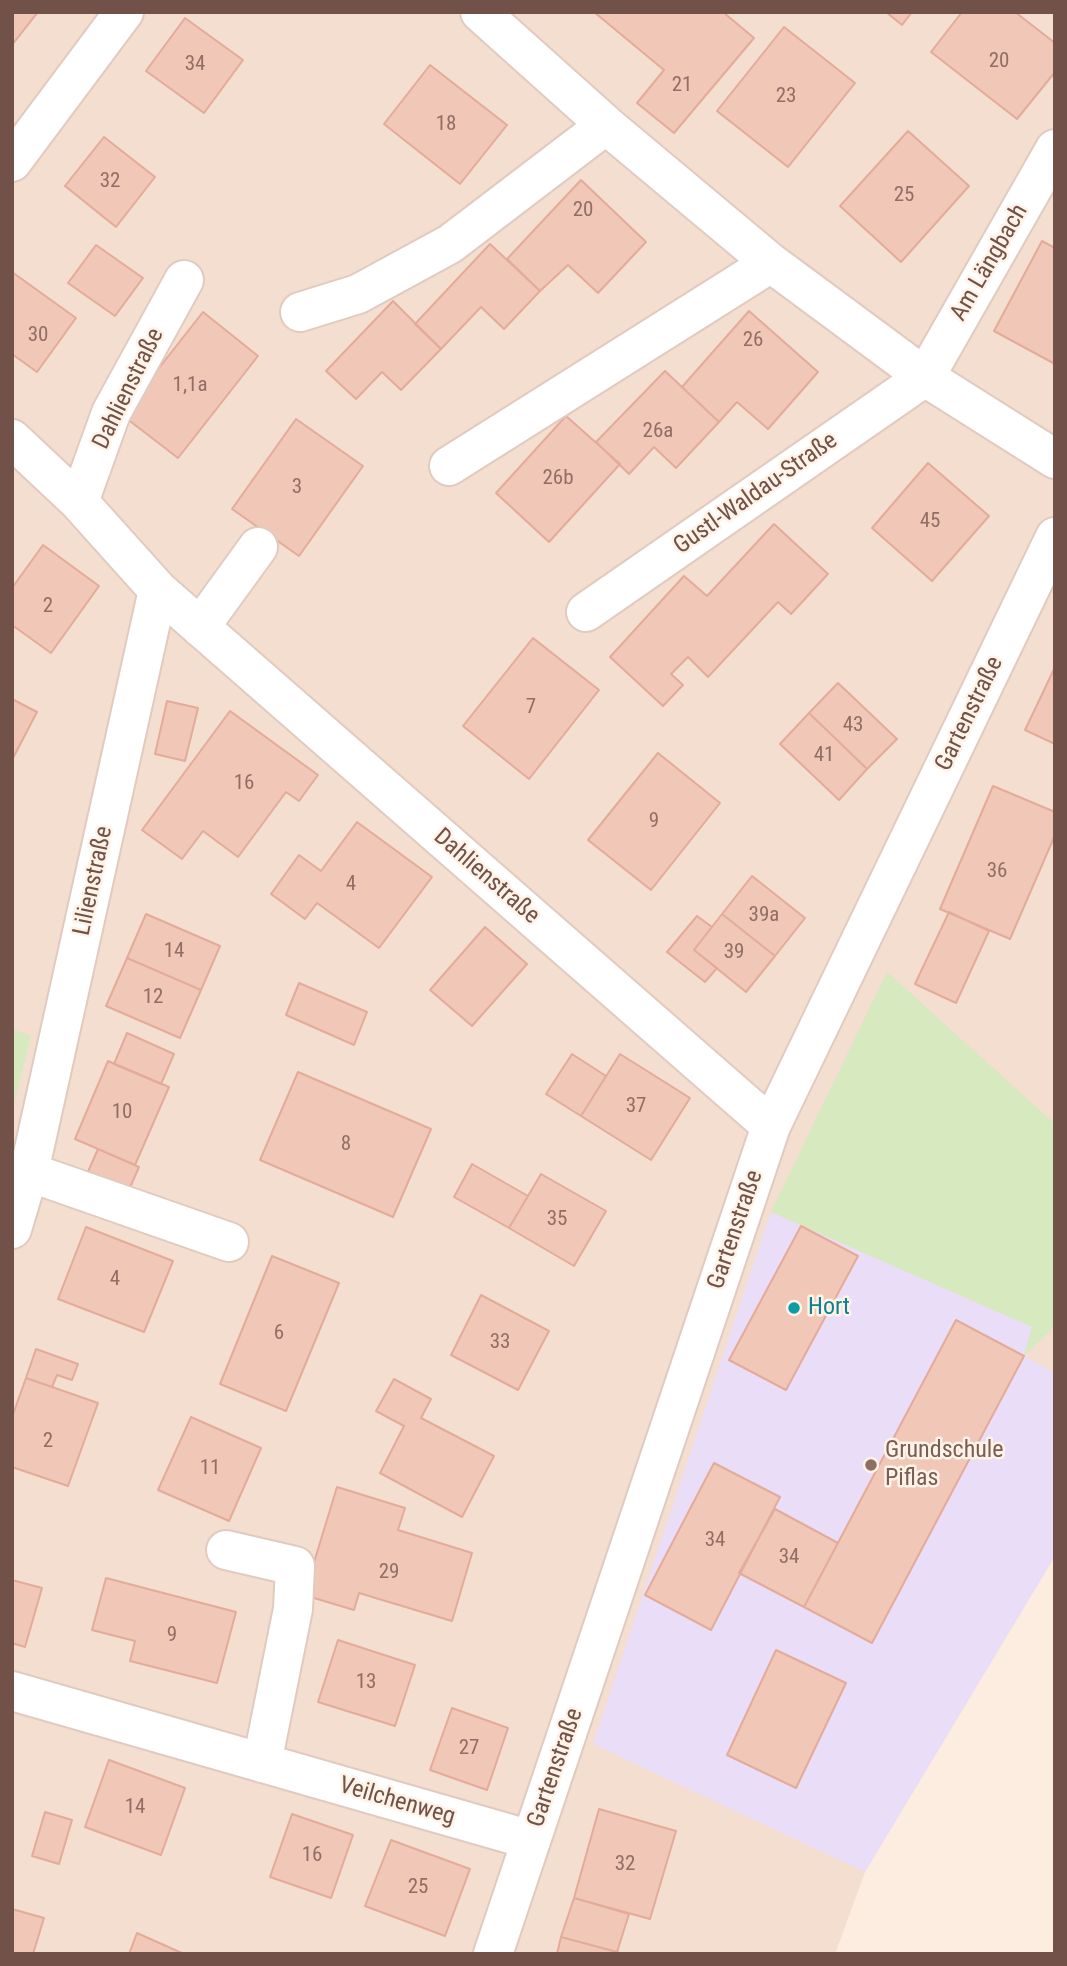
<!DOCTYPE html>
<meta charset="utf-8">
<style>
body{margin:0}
#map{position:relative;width:1067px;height:1966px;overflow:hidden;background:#fcede0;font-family:"Roboto Condensed",sans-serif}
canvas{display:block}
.frame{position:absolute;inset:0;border:14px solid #725148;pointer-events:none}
</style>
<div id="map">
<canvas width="1067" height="1966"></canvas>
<div class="frame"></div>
</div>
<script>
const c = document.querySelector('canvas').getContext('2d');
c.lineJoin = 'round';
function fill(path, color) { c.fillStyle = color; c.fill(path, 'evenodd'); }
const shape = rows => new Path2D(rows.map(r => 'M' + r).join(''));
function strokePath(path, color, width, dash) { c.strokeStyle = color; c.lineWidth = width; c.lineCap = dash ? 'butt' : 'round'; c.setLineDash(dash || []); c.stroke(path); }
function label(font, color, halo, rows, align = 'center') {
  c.font = font + ' "Roboto Condensed",sans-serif'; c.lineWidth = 5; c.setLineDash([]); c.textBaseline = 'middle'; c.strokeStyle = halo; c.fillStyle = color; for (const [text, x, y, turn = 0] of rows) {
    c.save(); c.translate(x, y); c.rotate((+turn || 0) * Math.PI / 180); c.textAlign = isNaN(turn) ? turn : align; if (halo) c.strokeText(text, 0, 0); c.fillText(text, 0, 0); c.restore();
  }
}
fill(shape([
 [12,12,1055,12,1055,1556,865,1872,835,1954,12,1954]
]), '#f3decf');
fill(shape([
 [771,1212,1032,1327,1024,1356,1055,1373,1055,1556,865,1872,593,1744]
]), '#eaddf8');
fill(shape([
 [887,972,1055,1124,1055,1326,1024,1356,1032,1327,771,1212],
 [12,1029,31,1036,12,1112]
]), '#d6e9bf');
const building = shape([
 [12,12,38,12,12,45,12,12],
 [594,12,723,12,754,38,674,133,637,103,664,70,594,12],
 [886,12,912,12,902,25,886,12],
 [962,12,1015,12,1055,43,1055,72,1017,119,931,52,962,12],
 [185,18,243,60,204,113,146,71,185,18],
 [784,27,855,83,788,167,717,111,784,27],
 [430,65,507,125,460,184,384,124,430,65],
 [908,131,969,186,901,262,840,206,908,131],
 [104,137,155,177,116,227,65,186,104,137],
 [581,180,646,242,598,293,568,265,540,291,507,259,581,180],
 [1042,241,1055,248,1055,364,994,331,1042,241],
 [490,244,540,291,504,329,481,307,441,349,415,324,490,244],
 [96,245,143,278,115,316,68,283,96,245],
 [12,272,76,318,37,372,12,354,12,272],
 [393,301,441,349,401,390,382,372,356,399,326,371,393,301],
 [749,311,818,372,768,429,737,402,719,422,682,387,749,311],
 [203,312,258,356,178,458,122,415,203,312],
 [665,371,719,422,676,468,654,447,629,474,596,442,665,371],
 [566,416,620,464,549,542,496,493,566,416],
 [296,419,363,466,299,556,232,509,296,419],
 [928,463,989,516,932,581,872,528,928,463],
 [774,524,828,574,791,614,778,602,708,677,688,657,671,674,683,685,663,706,610,657,684,576,707,596,774,524],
 [43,545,99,586,51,653,12,625,12,588,43,545],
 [533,638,599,690,529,779,463,726,533,638],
 [1055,667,1055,744,1025,730,1055,667],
 [838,683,897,739,867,769,809,713,838,683],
 [12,699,37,712,12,760,12,699],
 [167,701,198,708,185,761,155,754,167,701],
 [230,711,318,775,299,801,286,792,238,857,203,831,182,859,142,830,230,711],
 [809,713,867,769,839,800,780,744,809,713],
 [658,753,720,803,651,890,588,840,658,753],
 [993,786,1055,812,1055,835,1010,939,940,909,993,786],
 [357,822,432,877,379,948,317,903,305,919,271,894,299,855,321,871,357,822],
 [752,876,805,918,775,956,722,914,752,876],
 [949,912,989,931,956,1003,915,984,949,912],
 [146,914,220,946,201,990,127,958,146,914],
 [722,914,775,956,746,992,694,950,722,914],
 [697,916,712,927,694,950,717,968,705,982,667,952,697,916],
 [485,927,527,964,472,1026,430,990,485,927],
 [127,958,201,990,180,1038,106,1006,127,958],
 [299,983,367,1012,354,1045,286,1015,299,983],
 [127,1033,174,1054,161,1084,114,1064,127,1033],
 [572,1054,606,1076,581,1116,546,1094,572,1054],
 [620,1054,690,1098,651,1160,581,1116,620,1054],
 [108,1061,169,1087,135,1165,75,1139,108,1061],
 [298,1072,431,1129,393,1217,260,1160,298,1072],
 [98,1149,139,1167,128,1192,87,1174,98,1149],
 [472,1164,528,1196,509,1228,454,1197,472,1164],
 [541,1174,606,1211,574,1266,509,1228,541,1174],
 [801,1226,858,1256,786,1390,729,1360,801,1226],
 [86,1227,173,1261,144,1332,58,1299,86,1227],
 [272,1256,339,1283,286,1411,220,1384,272,1256],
 [481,1295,549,1331,518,1390,451,1355,481,1295],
 [956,1320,1024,1356,872,1643,804,1607,956,1320],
 [36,1349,78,1364,72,1380,57,1375,52,1387,26,1378,36,1349],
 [26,1378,98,1403,68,1486,12,1467,12,1417,26,1378],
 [394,1379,431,1399,421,1418,494,1456,462,1517,380,1473,404,1426,376,1411,394,1379],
 [191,1417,261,1448,229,1521,158,1490,191,1417],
 [714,1463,780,1497,711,1630,645,1595,714,1463],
 [337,1487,405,1508,398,1530,472,1553,452,1621,359,1593,354,1610,304,1595,337,1487],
 [775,1509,838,1543,804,1607,739,1573,775,1509],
 [106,1578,236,1612,217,1683,130,1661,135,1641,92,1630,106,1578],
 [12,1580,42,1588,25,1647,12,1643,12,1580],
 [338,1640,415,1665,395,1726,318,1702,338,1640],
 [776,1650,846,1683,796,1788,727,1755,776,1650],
 [452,1708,508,1728,487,1790,430,1770,452,1708],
 [109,1760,185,1788,161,1855,85,1827,109,1760],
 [599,1809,676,1831,650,1919,574,1898,599,1809],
 [45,1812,72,1820,59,1864,32,1856,45,1812],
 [292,1814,353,1835,331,1898,270,1877,292,1814],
 [391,1840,470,1869,445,1936,365,1906,391,1840],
 [574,1898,629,1914,617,1952,561,1937,574,1898],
 [12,1909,44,1918,33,1954,12,1954,12,1909],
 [137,1933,184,1954,129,1954,137,1933],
 [561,1937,617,1952,622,1954,557,1954,561,1937]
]);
fill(building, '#f1c7b8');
strokePath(building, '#e3ab99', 2);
const minor = shape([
 [480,12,606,125,771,263,925,377,1055,459],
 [12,162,124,12],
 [300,312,358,294,450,244,606,125],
 [12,439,79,502,158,590,771,1126],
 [449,466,771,263],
 [79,502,111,413,184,280],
 [586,612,925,377,1055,149],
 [200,627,258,547],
 [29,1172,229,1242],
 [12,1229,29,1172,158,590],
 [226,1550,295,1566,293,1609,262,1763],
 [12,1691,531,1840],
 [493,1954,771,1126,1055,537]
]);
strokePath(minor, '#e1cabf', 42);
strokePath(minor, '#fff', 38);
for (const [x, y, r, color] of [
 [794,1308,7,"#0f9aa8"],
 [871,1465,7,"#8d6e63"]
]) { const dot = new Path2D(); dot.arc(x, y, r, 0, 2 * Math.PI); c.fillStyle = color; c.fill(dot); strokePath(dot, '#fff2e6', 2.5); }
label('21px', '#926e64', null, [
 ["20",999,62],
 ["34",195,65],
 ["21",682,86],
 ["23",786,97],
 ["18",446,125],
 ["32",110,182],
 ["25",904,196],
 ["20",583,211],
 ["30",38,336],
 ["26",753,341],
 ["1,1a",190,386],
 ["26a",658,432],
 ["26b",558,479],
 ["3",297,488],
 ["45",930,522],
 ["2",48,607],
 ["7",531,708],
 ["43",853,726],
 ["41",824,756],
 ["16",244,784],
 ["9",654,822],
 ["36",997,872],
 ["4",351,885],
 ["39a",764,916],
 ["14",174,952],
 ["39",734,953],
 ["12",153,998],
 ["37",636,1107],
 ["10",122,1113],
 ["8",346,1145],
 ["35",557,1220],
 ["4",115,1280],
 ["6",279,1334],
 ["33",500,1343],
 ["2",48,1442],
 ["11",210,1469],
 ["34",715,1541],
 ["34",789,1558],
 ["29",389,1573],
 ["9",172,1636],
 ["13",366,1683],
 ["27",469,1749],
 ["14",135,1808],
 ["16",312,1856],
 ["32",625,1865],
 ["25",418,1888]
]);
label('24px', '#725148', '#fff2e6', [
 ["Am Längbach",990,263,-60],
 ["Dahlienstraße",129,389,-64],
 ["Gustl-Waldau-Straße",756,494,-35],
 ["Gartenstraße",970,714,-64],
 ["Dahlienstraße",486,877,41],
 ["Lilienstraße",94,881,-78],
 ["Gartenstraße",736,1230,-71],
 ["Gartenstraße",556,1768,-71],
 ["Veilchenweg",397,1802,16]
]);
label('24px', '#0d838f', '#fff2e6', [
 ["Hort",808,1308]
], 'left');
label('24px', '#785e54', '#fff2e6', [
 ["Grundschule",885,1451],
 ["Piflas",885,1479]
], 'left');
</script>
